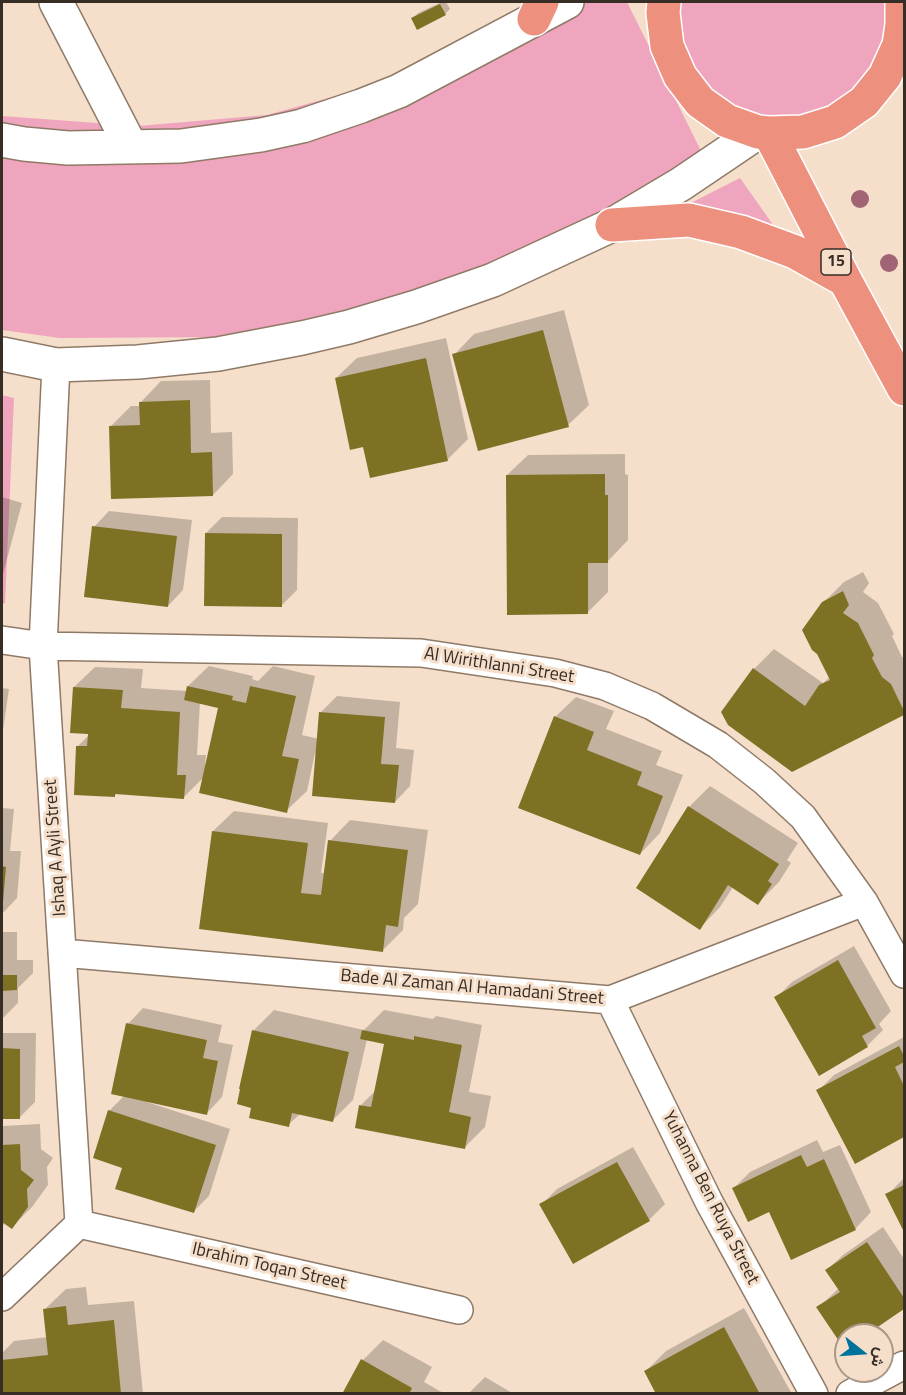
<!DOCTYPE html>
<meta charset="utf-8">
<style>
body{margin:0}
#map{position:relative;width:906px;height:1395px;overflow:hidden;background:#f5dfca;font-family:"Titillium Web",Vazirmatn,sans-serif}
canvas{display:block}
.frame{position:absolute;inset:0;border:3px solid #362d25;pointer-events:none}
.north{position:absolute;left:834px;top:1323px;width:60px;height:60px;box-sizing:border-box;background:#f5dfca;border:2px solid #a99888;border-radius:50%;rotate:107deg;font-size:16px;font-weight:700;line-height:24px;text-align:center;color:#362d25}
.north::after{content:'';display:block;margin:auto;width:21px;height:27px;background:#00739d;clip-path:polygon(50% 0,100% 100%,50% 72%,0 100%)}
</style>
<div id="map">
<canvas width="906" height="1395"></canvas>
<div class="frame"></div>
<div class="north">ش</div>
</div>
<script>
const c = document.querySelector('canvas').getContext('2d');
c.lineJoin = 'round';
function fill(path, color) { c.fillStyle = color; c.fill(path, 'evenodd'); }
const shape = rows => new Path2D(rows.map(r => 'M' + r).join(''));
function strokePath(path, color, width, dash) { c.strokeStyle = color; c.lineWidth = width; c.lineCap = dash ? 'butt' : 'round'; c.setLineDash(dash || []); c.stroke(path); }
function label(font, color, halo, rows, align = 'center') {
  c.font = font + ' "Titillium Web",sans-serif'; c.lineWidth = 6; c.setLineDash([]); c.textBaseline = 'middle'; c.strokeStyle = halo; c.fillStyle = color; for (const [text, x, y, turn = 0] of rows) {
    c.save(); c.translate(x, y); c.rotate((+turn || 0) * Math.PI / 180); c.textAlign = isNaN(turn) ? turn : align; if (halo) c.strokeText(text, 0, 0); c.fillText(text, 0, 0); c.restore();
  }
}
fill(shape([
 [534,2,627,2,704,157,612,225,364,310,223,337,60,338,2,330,2,116,138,126,267,115,383,83],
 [672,2,896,2,896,43,841,111,761,124,686,75],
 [740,178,776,229,677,210],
 [2,395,14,398,5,603,2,604]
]), '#efa5bd');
fill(shape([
 [442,2,446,2,450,9,445,14,413,18,418,13],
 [564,310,589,405,568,425,454,355,474,334],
 [446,338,468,439,447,460,364,446,336,378,357,358],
 [210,380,211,433,232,432,233,474,213,495,110,427,131,406,141,406,141,402,161,381],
 [625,454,625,474,628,475,628,540,608,561,608,592,587,613,507,475,528,455],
 [2,497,22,503,2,578],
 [109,511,192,520,183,590,168,606,94,527],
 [222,517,298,518,297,590,281,606,206,533],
 [863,572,869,583,863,592,878,603,894,634,892,636,902,657,904,658,904,714,793,770,754,669,774,649,823,683,830,677,823,603,844,582],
 [209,666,253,676,252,679,258,681,273,666,315,676,302,735,319,739,321,712,337,696,400,702,396,748,414,750,410,786,395,802,315,753,307,791,286,811,205,776,184,797,117,793,114,796,78,746,89,735,74,687,95,667,143,669,141,688,187,691,188,686],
 [200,702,220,707,207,766,205,765,206,755,197,755],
 [2,688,9,689,2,737],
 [576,697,614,711,606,729,662,751,656,765,683,775,660,833,640,854,555,717],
 [710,786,798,843,787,860,791,863,779,882,758,903,733,887,720,907,700,928,689,807],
 [2,808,14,809,10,851,21,851,17,898,2,914],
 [234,811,328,823,321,873,325,873,330,841,350,820,428,830,418,904,404,918,403,930,382,951,213,831],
 [2,932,17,932,17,960,33,960,33,973,18,988,18,1003,2,1019],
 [854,946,891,1011,879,1024,883,1030,867,1046,776,998,792,982],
 [143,1008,222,1025,218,1042,233,1045,222,1097,207,1113,148,1100,147,1102,230,1129,209,1196,193,1212,124,1167,109,1111,125,1095,128,1024],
 [274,1010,364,1030,384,1010,433,1019,436,1016,482,1025,469,1092,491,1096,485,1127,464,1148,361,1105,376,1090,385,1043,367,1039,353,1100,332,1121,300,1114,288,1125,253,1107,240,1088,254,1030],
 [2,1033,36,1033,35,1102,19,1118,2,1118],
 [904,1037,904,1135,856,1162,818,1091,834,1075],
 [40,1124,41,1149,53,1158,47,1167,48,1185,32,1207,12,1227,5,1223,2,1227,2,1126],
 [817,1140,823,1152,840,1145,871,1212,856,1228,792,1258,769,1210,734,1188,750,1172],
 [633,1147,665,1204,649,1220,541,1205,557,1189],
 [904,1178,904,1229,887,1195],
 [883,1227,904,1259,904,1307,864,1335,846,1335,846,1347,818,1308,839,1288,827,1270,843,1255],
 [86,1287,88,1305,134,1301,143,1394,2,1394,2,1353,14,1341,48,1337,45,1309,66,1289],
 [744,1308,792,1394,657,1394,645,1372,666,1351],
 [383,1340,432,1367,424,1382,445,1394,344,1394,363,1360],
 [485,1377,514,1394,468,1394]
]), '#0003');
fill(shape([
 [440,4,446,15,417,30,411,18],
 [543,330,569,427,478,451,452,354],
 [426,358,448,461,370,478,363,447,350,450,335,378],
 [190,400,191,453,212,452,213,496,111,499,109,426,140,425,139,402],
 [605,474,605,495,608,495,608,563,588,563,588,614,507,615,506,475],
 [92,526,177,536,168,607,84,597],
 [205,533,282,534,282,607,204,606],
 [843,591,849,605,843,613,858,623,874,655,872,658,882,677,891,684,904,711,904,715,792,772,728,725,721,712,753,668,805,706,819,685,830,680,817,654,812,650,802,630,822,602],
 [187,686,233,696,232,700,246,703,250,686,296,696,282,756,299,759,287,813,199,793,218,708,184,700],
 [73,687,123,690,121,708,180,712,177,775,186,775,184,799,115,794,115,797,74,795,76,746,87,746,88,734,70,733],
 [319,712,385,717,381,764,399,765,395,803,312,796],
 [554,716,594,732,587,750,642,772,637,785,663,796,640,855,518,808],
 [688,806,779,864,768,881,772,884,758,905,728,885,700,930,636,888],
 [212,831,308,843,301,893,321,895,328,840,408,850,398,927,386,925,383,952,199,929],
 [2,866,6,867,3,902,2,902],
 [838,960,876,1028,862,1036,868,1047,819,1076,774,997],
 [2,975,17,975,17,990,2,991],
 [126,1023,207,1040,203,1058,218,1061,207,1115,111,1094],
 [252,1030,349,1052,333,1122,292,1113,289,1127,249,1118,251,1108,237,1104,240,1089,239,1089],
 [362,1030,414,1040,414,1036,462,1045,449,1112,471,1117,465,1149,355,1128,359,1105,371,1107,384,1044,360,1039],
 [899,1046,904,1056,904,1062,895,1067,904,1086,904,1137,855,1164,816,1090],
 [2,1048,20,1049,20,1119,2,1119],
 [108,1110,216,1145,194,1213,115,1189,122,1168,93,1158],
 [20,1144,21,1170,34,1180,27,1189,28,1207,12,1229,2,1222,2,1145],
 [801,1155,807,1167,824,1159,856,1230,791,1260,769,1212,748,1222,732,1188],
 [617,1162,650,1221,573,1264,539,1204],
 [904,1185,904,1232,885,1194],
 [867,1242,904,1298,904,1309,866,1335,846,1335,846,1349,845,1350,816,1307,840,1292,825,1270],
 [66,1306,68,1325,114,1320,121,1394,2,1394,2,1360,48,1355,43,1309],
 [724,1327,760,1394,656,1394,644,1371],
 [361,1359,412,1388,409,1394,342,1394]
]), '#7e7124');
const street = shape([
 [2,640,43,646,421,653,555,673,605,686,652,706,718,745,764,781,803,817,864,902,904,974],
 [62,953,610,1000,864,902],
 [610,1000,709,1202,814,1394],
 [79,1224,459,1310],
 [2,1297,79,1224,43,646,56,365],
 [850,1394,904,1365]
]);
const secondary = shape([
 [56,2,131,147],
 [2,140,24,144,68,148,181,146,261,135,302,126,361,106,399,91,567,2],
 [2,354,56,365,138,362,218,354,302,338,349,327,416,307,493,280,612,225,681,184,758,132]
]);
const highway = shape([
 [664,2,663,13,667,46,680,76,700,102,727,121,758,132,769,133,803,132,835,122,864,102,885,76,899,45,902,25,902,2],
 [534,19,542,2],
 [769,133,779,152,845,280,904,389],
 [612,225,689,220,741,232,795,252,845,280]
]);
strokePath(street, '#8f7a67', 30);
strokePath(secondary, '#8f7a67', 36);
strokePath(highway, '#fff', 36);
strokePath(street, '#fff', 27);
strokePath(secondary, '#fff', 33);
strokePath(highway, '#ed917e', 33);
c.fillStyle = '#a16474';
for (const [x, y] of [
 [860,199],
 [889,263]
]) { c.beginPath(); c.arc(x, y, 9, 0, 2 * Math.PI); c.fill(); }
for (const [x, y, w] of [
 [836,262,30]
]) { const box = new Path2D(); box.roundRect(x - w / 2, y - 13, w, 26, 4.5); c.fillStyle = '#f5dfca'; c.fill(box); strokePath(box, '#362d25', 1.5); }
label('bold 16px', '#362d25', null, [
 ["15",836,262]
]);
label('18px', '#362d25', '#f5dfca', [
 ["Al Wirithlanni Street",499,666,9],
 ["Ishaq A Ayli Street",56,848,-94],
 ["Bade Al Zaman Al Hamadani Street",472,988,5],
 ["Yuhanna Ben Ruya Street",710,1198,63],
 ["Ibrahim Toqan Street",269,1267,13]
]);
</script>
